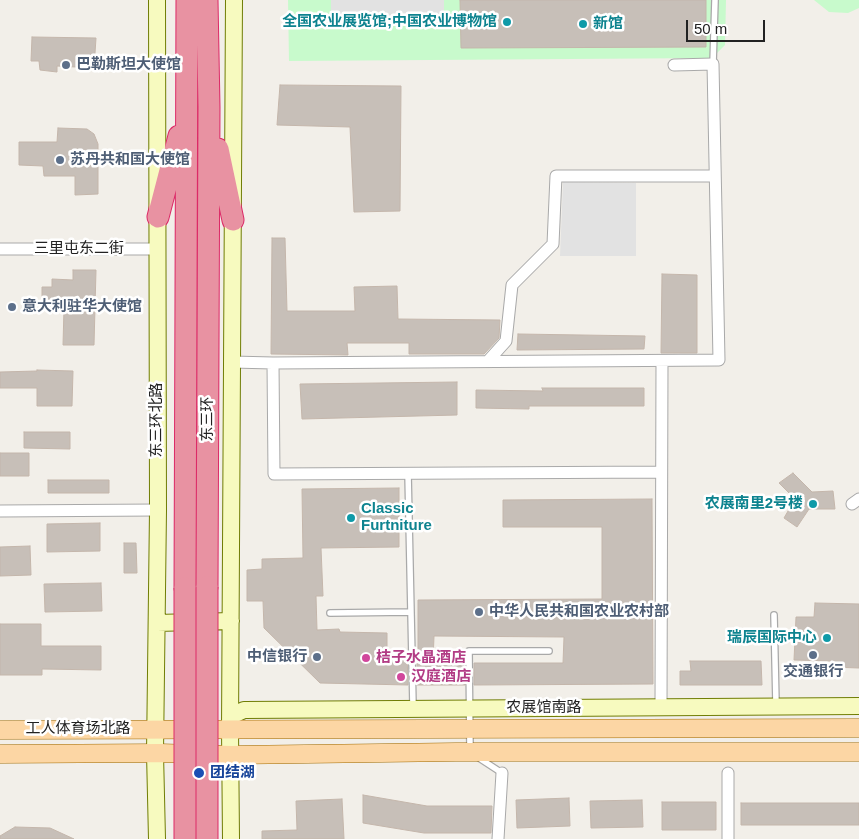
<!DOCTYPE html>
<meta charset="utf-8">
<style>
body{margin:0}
#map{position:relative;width:859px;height:839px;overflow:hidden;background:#f2efe9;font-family:Arial,sans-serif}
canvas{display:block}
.scale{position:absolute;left:686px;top:20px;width:79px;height:22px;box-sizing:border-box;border:2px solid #222;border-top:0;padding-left:6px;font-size:15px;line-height:18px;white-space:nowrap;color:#222;-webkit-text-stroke:4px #fff;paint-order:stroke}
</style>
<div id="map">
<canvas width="859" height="839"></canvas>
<div class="scale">50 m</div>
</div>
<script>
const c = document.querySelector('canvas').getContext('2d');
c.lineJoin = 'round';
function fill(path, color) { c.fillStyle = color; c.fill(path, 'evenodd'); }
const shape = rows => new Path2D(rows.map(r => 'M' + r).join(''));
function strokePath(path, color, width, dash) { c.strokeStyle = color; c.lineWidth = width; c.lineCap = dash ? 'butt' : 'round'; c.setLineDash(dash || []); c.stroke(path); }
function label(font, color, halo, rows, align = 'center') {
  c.font = font + ' Arial,"Noto Sans SC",sans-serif'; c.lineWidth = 5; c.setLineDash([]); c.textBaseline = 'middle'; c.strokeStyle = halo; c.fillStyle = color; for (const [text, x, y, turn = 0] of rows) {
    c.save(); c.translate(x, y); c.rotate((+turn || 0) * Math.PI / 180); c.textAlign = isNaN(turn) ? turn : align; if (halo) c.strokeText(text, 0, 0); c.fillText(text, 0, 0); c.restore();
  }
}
fill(shape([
 [288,0,726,0,725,45,712,58,289,61],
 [814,0,859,0,859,8,848,13,829,12]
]), '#c8facc');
fill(shape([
 [331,0,444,0,444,17,331,18],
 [563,182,636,183,636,256,560,256]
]), '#e2e2e2');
const building = shape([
 [460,0,706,0,706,47,461,48,460,0],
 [32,37,96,38,94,68,57,66,57,72,40,70,39,61,31,61,32,37],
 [280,85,401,86,400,211,354,212,350,127,277,125,280,85],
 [58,128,87,129,94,134,98,144,98,194,75,195,75,176,44,176,43,166,19,165,19,142,57,142,58,128],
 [272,238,285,238,287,311,355,311,354,287,397,286,398,319,500,320,499,338,484,354,409,354,409,343,347,343,348,355,271,354,272,238],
 [73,270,96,270,94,345,63,345,64,308,42,307,42,287,52,287,52,279,73,280,73,270],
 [662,274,697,275,697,353,661,353,662,274],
 [518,334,645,336,644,349,517,350,518,334],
 [37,370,73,371,72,406,37,406,37,388,0,388,0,372,37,371,37,370],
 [457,382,457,415,302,419,300,384,457,382],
 [542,388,644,388,644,406,529,406,529,409,476,408,476,390,543,391,542,388],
 [24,432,70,432,70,449,24,448,24,432],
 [0,453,29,453,29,476,0,476,0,453],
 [793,473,812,492,833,491,835,509,809,509,797,527,784,518,795,499,779,483,793,473],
 [48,480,109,480,109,493,48,493,48,480],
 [399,488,399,547,321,548,323,596,316,596,317,630,339,629,340,632,387,633,387,652,407,652,408,685,320,683,264,628,263,601,247,601,247,570,262,569,262,559,303,558,302,489,399,488],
 [652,499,653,684,474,685,474,663,563,663,564,637,434,636,433,662,464,663,465,685,417,685,417,652,418,652,418,600,602,599,602,527,503,527,503,500,652,499],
 [100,523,100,551,47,552,47,524,100,523],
 [124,543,136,543,137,573,124,573,124,543],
 [30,546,31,575,0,576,0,547,30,546],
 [101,583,102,611,45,612,44,584,101,583],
 [815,603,859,604,859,668,831,667,831,661,794,660,796,617,814,617,815,603],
 [0,624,41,624,41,646,101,646,101,670,42,669,42,675,0,675,0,624],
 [690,661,761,661,762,685,680,685,680,671,691,671,690,661],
 [363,795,427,806,492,806,491,833,424,833,363,823,363,795],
 [569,798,570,826,517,828,516,800,569,798],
 [342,799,344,839,262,839,262,831,297,830,296,801,342,799],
 [642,800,643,827,591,828,590,801,642,800],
 [662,802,716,802,716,830,662,830,662,802],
 [741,803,859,803,859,825,741,825,741,803],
 [15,827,50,828,74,839,0,839,0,836,15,827]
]);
fill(building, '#c7bfb8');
strokePath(building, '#c4b6ab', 1);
const lane = shape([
 [713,64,715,0],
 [408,473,413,706],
 [330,613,411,612],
 [774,615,776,704],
 [470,751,469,651,549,651],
 [479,758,502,773]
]);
const street = shape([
 [0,249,157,249],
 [488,361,506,341,512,285,553,244,556,176,714,176],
 [232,362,273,363],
 [661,472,274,474,273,363,719,360,713,64,674,65],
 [852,504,859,499],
 [0,511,158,510],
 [661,707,662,361],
 [728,773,728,839],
 [498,839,502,773]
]);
const secondary = shape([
 [157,623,231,621],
 [231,716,244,710,859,706],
 [157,839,155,753,158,510,157,0],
 [231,839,230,729,234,0]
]);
const primary = shape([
 [0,730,859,728],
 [0,754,160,753,231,755,456,752,859,752]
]);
const highway = shape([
 [218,149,233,220],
 [158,217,179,136],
 [207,587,209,107,207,0],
 [185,588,187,0]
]);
strokePath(lane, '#a9a9a9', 8);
strokePath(street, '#a9a9a9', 13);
strokePath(secondary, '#707d05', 18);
strokePath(primary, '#a06b00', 19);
strokePath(highway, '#dc2a67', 23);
strokePath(lane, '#fff', 5.5);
strokePath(street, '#fff', 11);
strokePath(secondary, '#f7fabf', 16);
strokePath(primary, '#fcd6a4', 18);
strokePath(highway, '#e892a2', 21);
const highwayBridge = shape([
 [207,587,207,839],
 [185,839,185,588]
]);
strokePath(highwayBridge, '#dc2a67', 23, []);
strokePath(highwayBridge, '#e892a2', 21);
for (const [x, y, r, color] of [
 [507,22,5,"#0f9aa8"],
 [583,24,5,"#0f9aa8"],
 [66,65,5,"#5c6f8a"],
 [60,160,5,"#5c6f8a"],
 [12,307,5,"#5c6f8a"],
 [813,504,5,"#0f9aa8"],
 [351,518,5,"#0f9aa8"],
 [479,612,5,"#5c6f8a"],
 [827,638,5,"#0f9aa8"],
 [813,655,5,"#5c6f8a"],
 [317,657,5,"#5c6f8a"],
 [366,658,5,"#d1479c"],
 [401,677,5,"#d1479c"],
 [199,773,6,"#1a4fb4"]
]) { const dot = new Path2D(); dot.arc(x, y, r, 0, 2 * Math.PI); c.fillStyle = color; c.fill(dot); strokePath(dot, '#fff', 2); }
label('bold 15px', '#0d838f', '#fff', [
 ["全国农业展览馆;中国农业博物馆",497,22],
 ["新馆",593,24,"left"],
 ["农展南里2号楼",803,504],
 ["Classic",361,509,"left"],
 ["Furtniture",361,526,"left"],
 ["瑞辰国际中心",817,638]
], 'right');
label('bold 15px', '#4e5e75', '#fff', [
 ["巴勒斯坦大使馆",76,65],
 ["苏丹共和国大使馆",70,160],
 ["意大利驻华大使馆",22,307],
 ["中华人民共和国农业农村部",489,612],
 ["中信银行",307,657,"right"],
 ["交通银行",813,672,"center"]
], 'left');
label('15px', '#222', '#fff', [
 ["三里屯东二街",79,249],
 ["东三环",208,419,-90],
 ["东三环北路",157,420,-90],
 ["农展馆南路",544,708],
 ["工人体育场北路",78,729]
]);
label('bold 15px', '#b23c85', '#fff', [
 ["桔子水晶酒店",376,658],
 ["汉庭酒店",411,677]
], 'left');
label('bold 15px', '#164399', '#fff', [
 ["团结湖",210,773]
], 'left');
</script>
